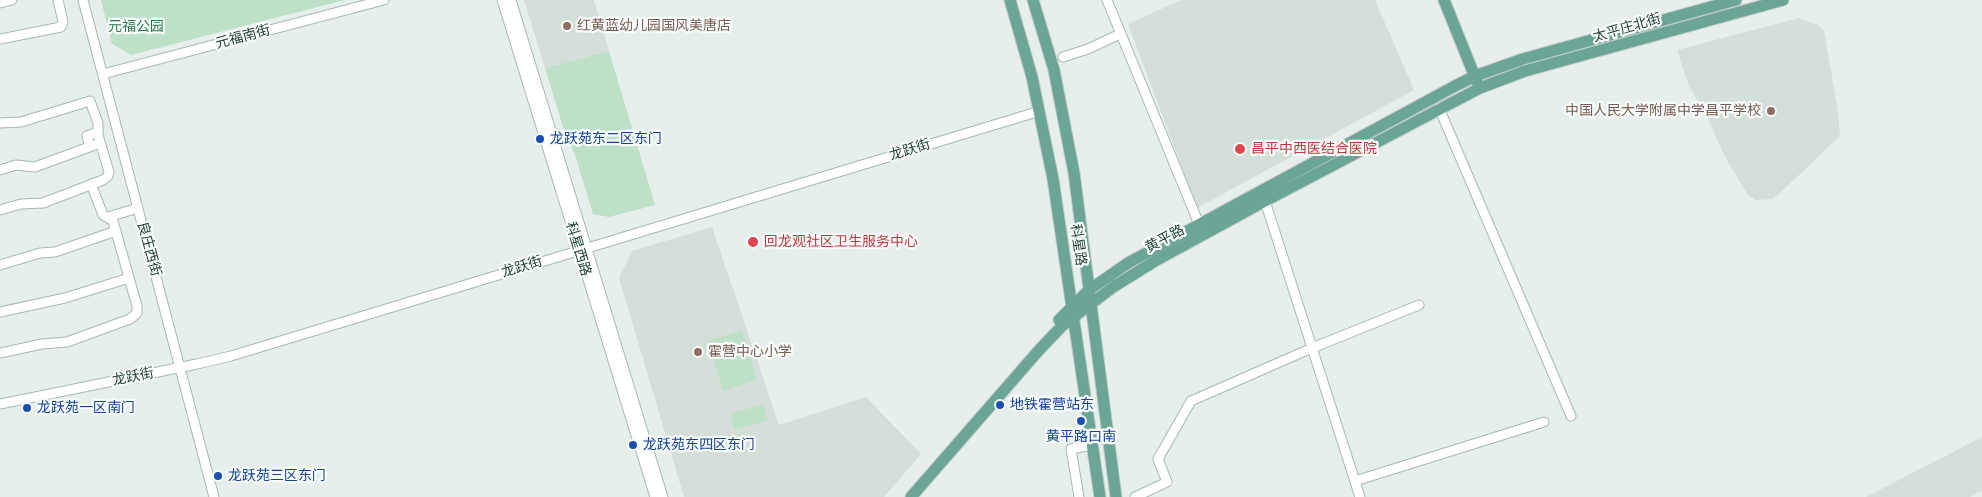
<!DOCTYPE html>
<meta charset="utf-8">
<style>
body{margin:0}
canvas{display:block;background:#e6efeb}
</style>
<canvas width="1982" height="497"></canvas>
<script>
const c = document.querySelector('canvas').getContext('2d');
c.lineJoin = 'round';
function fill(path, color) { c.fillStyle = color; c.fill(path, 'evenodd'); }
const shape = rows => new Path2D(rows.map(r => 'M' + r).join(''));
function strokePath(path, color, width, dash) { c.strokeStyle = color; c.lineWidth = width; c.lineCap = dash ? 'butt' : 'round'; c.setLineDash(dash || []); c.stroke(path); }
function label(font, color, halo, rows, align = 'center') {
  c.font = font + ' "PT Sans","Noto Sans SC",sans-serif'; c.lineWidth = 4.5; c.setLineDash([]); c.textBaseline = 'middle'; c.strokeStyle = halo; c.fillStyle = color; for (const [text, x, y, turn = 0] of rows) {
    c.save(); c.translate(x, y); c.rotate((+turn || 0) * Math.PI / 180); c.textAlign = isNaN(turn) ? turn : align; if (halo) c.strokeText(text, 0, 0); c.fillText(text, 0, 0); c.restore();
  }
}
fill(shape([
 [524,0,594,0,609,51,545,68],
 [1181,0,1375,0,1414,90,1197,208,1128,24],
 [1799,18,1818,25,1824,31,1837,105,1840,136,1779,194,1772,199,1755,200,1748,195,1725,157,1707,117,1689,86,1677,50],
 [712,227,779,425,866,397,921,454,884,497,684,497,619,278,632,251],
 [1982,437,1982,491,1970,497,1866,497]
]), '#d4dfda');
fill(shape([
 [101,0,345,0,131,55,112,44],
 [609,51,655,205,609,217,593,214,575,155,564,131,545,68],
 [742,330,757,380,723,391,708,341],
 [763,404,768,420,734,430,730,414]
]), '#bfe0c8');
const minor = shape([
 [83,0,214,497],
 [502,0,655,497],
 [511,0,663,497],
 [1107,0,1201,229],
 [0,3,12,0],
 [0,39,61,27,63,22,58,0],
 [1063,57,1088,49,1120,34],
 [103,74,384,0],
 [1439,108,1571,416],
 [0,123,21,122,90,101,98,123,98,135,109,172,108,176,103,180,43,203,21,204,0,210],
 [90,147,87,136,98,132],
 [0,170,16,165,35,167,100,143],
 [1263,195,1360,497],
 [108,217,138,208],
 [0,265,40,253,55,252,116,231],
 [0,312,65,298,129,278],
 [0,353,42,344,67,342,130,319,137,313,137,306,113,221,103,215,91,184],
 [0,404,197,364,231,356,1040,111],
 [1355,481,1544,422],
 [1079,497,1071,449,1092,445],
 [1135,497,1167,482,1158,459,1191,401,1312,348,1419,305]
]);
const major = shape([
 [1010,0,1032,77,1053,179,1100,497],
 [1033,0,1054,70,1074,173,1116,497],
 [1444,0,1477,82],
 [1059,320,1089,290,1128,263,1455,86,1475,76,1523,59,1736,0],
 [911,497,1040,349,1062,326,1113,287,1155,261,1265,201,1480,88,1525,71,1783,0]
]);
strokePath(minor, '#a8b8b2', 11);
strokePath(major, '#c2cac8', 13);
strokePath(minor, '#fff', 9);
strokePath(major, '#6aa596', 11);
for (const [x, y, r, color] of [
 [567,26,5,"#8d6e63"],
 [1771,111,5,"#8d6e63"],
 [540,139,5,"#1a4fb4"],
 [1240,149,6,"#e0444e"],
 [753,242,6,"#e0444e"],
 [698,352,5,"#8d6e63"],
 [1000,405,5,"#1a4fb4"],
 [27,408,5,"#1a4fb4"],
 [1081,421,5,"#1a4fb4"],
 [633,445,5,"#1a4fb4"],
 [218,476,5,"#1a4fb4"]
]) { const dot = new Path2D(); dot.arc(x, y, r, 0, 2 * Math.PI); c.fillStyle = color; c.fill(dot); strokePath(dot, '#f7fbf9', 2); }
label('14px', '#785e54', '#f7fbf9', [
 ["红黄蓝幼儿园国风美唐店",577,26],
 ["中国人民大学附属中学昌平学校",1761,111,"right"],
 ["霍营中心小学",708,352]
], 'left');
label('14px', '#2d7a4b', '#f7fbf9', [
 ["元福公园",136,27]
]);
label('14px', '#24423a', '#f7fbf9', [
 ["太平庄北街",1627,28,-16],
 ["元福南街",243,37,-15],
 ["龙跃街",910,150,-17],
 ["黄平路",1165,239,-28],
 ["科星路",1078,245,82],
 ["良庄西街",149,249,75],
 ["科星西路",578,249,73],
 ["龙跃街",522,267,-17],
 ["龙跃街",133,377,-11]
]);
label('14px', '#164399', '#f7fbf9', [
 ["龙跃苑东二区东门",550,139],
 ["地铁霍营站东",1010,405],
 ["龙跃苑一区南门",37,408],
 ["黄平路口南",1081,437,"center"],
 ["龙跃苑东四区东门",643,445],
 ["龙跃苑三区东门",228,476]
], 'left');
label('14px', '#be3a42', '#f7fbf9', [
 ["昌平中西医结合医院",1251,149],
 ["回龙观社区卫生服务中心",764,242]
], 'left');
</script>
